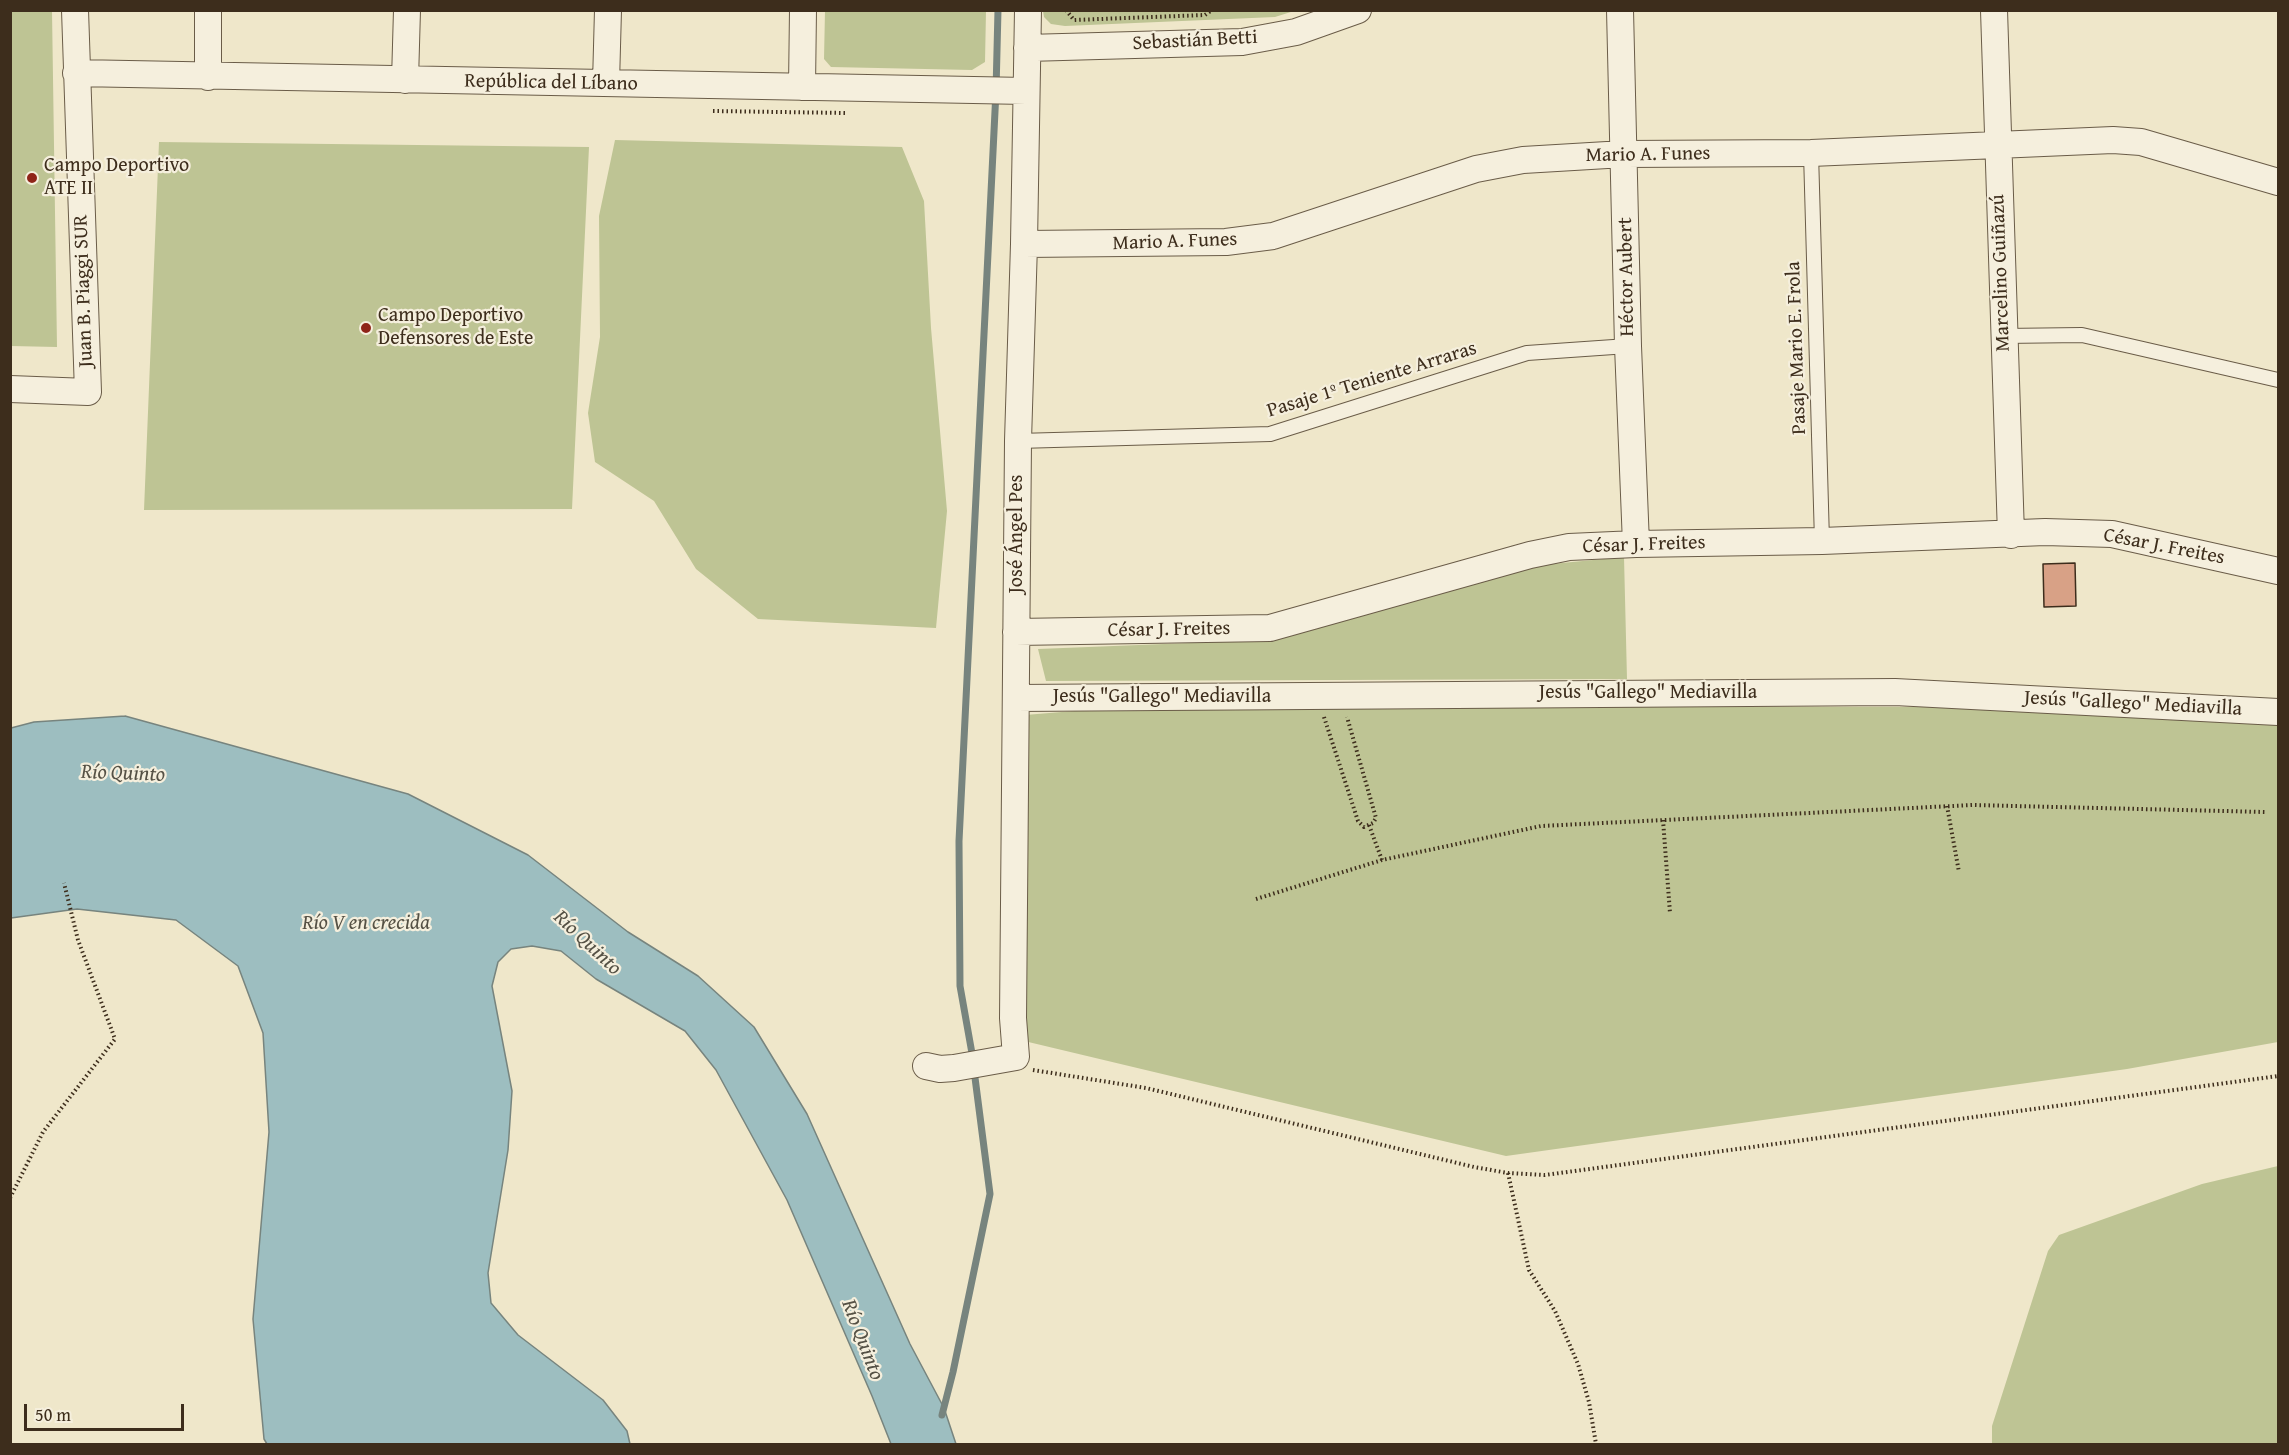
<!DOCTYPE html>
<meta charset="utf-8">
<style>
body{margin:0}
#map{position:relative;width:2289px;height:1455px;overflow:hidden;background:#efe7ca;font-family:"Gentium Book Plus",serif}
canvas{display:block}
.frame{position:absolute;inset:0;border:12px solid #3d2d1c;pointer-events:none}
.scale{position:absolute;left:24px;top:1404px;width:160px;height:27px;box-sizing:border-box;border:3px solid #3d2d1c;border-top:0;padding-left:8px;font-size:18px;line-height:21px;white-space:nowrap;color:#3d2d1c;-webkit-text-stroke:4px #f5efdd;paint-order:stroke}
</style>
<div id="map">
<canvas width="2289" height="1455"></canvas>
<div class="frame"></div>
<div class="scale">50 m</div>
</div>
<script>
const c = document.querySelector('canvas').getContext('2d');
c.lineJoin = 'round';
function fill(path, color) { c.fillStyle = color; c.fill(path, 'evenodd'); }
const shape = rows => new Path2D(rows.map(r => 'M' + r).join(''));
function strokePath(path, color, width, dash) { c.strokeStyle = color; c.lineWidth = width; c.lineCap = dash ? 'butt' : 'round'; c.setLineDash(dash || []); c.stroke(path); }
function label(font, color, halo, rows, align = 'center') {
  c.font = font + ' "Gentium Book Plus",serif'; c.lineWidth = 4.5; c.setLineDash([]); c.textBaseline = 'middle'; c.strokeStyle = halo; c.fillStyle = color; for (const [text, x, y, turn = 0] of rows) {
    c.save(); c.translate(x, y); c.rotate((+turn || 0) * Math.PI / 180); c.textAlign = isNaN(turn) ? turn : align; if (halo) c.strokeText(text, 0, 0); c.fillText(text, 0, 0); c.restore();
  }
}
fill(shape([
 [11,10,52,11,57,347,11,346],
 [825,11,986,11,985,62,972,70,831,67,824,59],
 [1043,11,1043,10,1294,11,1275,17,1065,26,1051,24,1044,17],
 [615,140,902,147,924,201,931,328,947,511,936,628,758,619,696,569,654,501,595,462,588,413,600,337,599,216],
 [159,142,589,147,572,509,144,510],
 [1624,557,1627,679,1046,681,1038,649,1265,640,1531,566],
 [1364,706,1962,707,2278,724,2278,1042,2127,1069,1506,1156,1020,1040,1025,715,1074,711],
 [2278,1166,2278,1444,1992,1444,1992,1426,2048,1251,2059,1235,2202,1184]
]), '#bec494');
const water = shape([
 [125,716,408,794,528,855,628,932,698,976,754,1027,807,1114,910,1344,944,1408,956,1444,891,1444,872,1396,787,1200,716,1070,685,1031,596,979,561,951,532,946,511,949,498,962,492,986,512,1091,508,1150,488,1273,491,1303,518,1335,603,1400,627,1431,630,1444,267,1444,264,1439,253,1319,269,1132,263,1033,238,966,176,920,77,909,11,918,11,728,34,722,125,716]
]);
fill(water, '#9dbec0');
strokePath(water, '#77847e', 1.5);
strokePath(shape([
 [973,1059,960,986,959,841,996,91,998,10],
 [942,1415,953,1372,990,1194,974,1070]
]), '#77847e', 7);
const building = shape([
 [2075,563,2076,606,2044,607,2043,564,2075,563]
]);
fill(building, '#d8a186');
strokePath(building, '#3d2d1c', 1.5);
const lane = shape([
 [1811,153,1822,541],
 [2003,336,2082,335,2278,380],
 [1018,441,1270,434,1527,353,1628,346]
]);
const street = shape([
 [1620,10,1628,346,1636,544],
 [1994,10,2011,535],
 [1027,48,1242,42,1296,32,1358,10],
 [76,73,1026,91],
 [208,77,208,10],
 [405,80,407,10],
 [606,83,608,10],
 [802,87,803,10],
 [1024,244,1226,242,1273,236,1476,169,1523,160,1624,154,1811,153,2113,140,2141,142,2278,182],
 [10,389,88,392,75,10],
 [1016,632,1270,628,1530,555,1569,547,1636,544,1822,541,2045,532,2112,534,2278,571],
 [1016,698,1895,692,2278,712],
 [926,1066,940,1069,954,1068,1016,1057,1013,1018,1018,441,1024,244,1028,10]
]);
strokePath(lane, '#6a5c48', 16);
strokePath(street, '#6a5c48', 28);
strokePath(shape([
 [1066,10,1074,20,1205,15,1212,10],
 [713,111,846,113],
 [1324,717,1358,821,1364,827,1373,823,1376,818,1347,717],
 [1947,806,1959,872],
 [1663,820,1670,913],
 [1369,825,1382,860],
 [1256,899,1382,860,1541,826,1973,805,2265,812],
 [1033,1070,1146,1088,1474,1167,1508,1173,1545,1175,2278,1076],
 [1508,1173,1529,1270,1555,1311,1578,1364,1589,1402,1596,1444],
 [10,1198,43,1132,115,1039,78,940,64,883]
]), '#3d2d1c', 4, [1.5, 3]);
strokePath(lane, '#f5efdd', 14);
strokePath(street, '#f5efdd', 26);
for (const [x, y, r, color] of [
 [32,178,6,"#8f2418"],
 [366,328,6,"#8f2418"]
]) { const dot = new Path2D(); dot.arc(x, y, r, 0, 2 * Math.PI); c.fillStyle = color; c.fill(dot); strokePath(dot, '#f5efdd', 2); }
label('20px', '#3d2d1c', '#f5efdd', [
 ["Sebastián Betti",1195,41,-3],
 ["República del Líbano",551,83,1],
 ["Mario A. Funes",1648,155,-1],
 ["Mario A. Funes",1175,242,-2],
 ["Marcelino Guiñazú",2001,273,-92],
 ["Héctor Aubert",1627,277,-91],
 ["Juan B. Piaggi SUR",84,291,-92],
 ["Pasaje Mario E. Frola",1797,348,-92],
 ["Pasaje 1º Teniente Arraras",1372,380,-17],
 ["José Ángel Pes",1017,534,-90],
 ["César J. Freites",1644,545,-2],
 ["César J. Freites",2164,547,11],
 ["César J. Freites",1169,630,-1],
 ["Jesús \"Gallego\" Mediavilla",1648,693],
 ["Jesús \"Gallego\" Mediavilla",1162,697],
 ["Jesús \"Gallego\" Mediavilla",2133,704,3]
]);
label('20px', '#3d2d1c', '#f5efdd', [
 ["Campo Deportivo",44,166],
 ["ATE II",44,189],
 ["Campo Deportivo",378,316],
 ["Defensores de Este",378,339]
], 'left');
label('italic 21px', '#555145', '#f5efdd', [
 ["Río Quinto",123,774,2],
 ["Río V en crecida",366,924],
 ["Río Quinto",587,943,43],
 ["Río Quinto",862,1340,69]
]);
</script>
